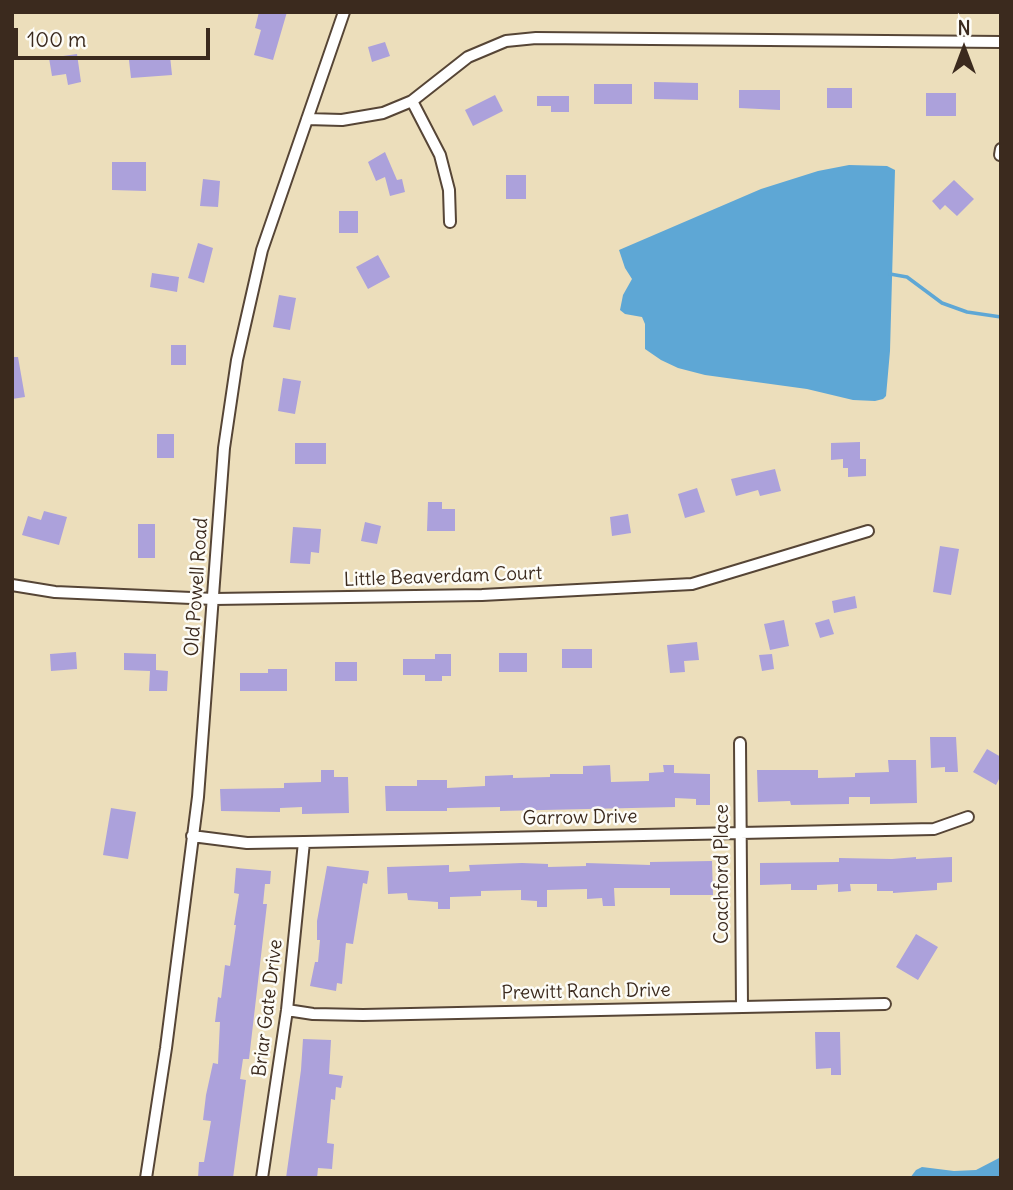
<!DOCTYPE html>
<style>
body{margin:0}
#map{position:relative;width:1013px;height:1190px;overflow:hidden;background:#ecdebb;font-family:Delius,sans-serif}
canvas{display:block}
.frame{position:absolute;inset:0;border:14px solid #3b2a1e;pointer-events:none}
.north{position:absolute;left:929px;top:14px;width:70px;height:70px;-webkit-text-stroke:5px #fdfcf7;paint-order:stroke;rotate:0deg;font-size:19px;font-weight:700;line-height:28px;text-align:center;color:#3b2a1e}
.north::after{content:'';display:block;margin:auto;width:24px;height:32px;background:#3b2a1e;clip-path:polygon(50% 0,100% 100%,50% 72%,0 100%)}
.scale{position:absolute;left:14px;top:28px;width:196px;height:32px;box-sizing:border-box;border:4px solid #3b2a1e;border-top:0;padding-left:9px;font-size:21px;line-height:24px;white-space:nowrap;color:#3b2a1e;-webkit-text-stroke:5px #fdfcf7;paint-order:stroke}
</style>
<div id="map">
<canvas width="1013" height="1190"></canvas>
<div class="frame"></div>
<div class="north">N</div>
<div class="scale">100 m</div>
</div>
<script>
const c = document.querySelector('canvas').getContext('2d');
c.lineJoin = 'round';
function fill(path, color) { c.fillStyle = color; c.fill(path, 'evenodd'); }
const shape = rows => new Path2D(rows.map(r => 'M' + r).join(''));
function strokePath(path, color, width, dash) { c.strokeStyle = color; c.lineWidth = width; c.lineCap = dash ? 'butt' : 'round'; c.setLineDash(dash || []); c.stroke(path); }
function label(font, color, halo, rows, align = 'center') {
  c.font = font + ' Delius,sans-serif'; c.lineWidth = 5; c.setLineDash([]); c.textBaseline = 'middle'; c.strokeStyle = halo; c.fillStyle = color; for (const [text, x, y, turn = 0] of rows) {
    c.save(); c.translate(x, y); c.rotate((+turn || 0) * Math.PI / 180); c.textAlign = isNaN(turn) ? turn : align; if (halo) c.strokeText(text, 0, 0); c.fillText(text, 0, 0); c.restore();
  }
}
fill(shape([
 [849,165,887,166,895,170,890,351,886,396,883,399,875,401,853,400,807,389,705,375,678,368,661,360,645,349,645,324,642,317,625,314,620,310,623,295,632,279,625,268,619,250,761,189,818,171],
 [1001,1157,1001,1178,910,1178,916,1170,922,1167,954,1171,976,1170]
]), '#5ea7d5');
strokePath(shape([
 [890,274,907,277,942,303,967,312,1001,317]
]), '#5ea7d5', 3.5);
fill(shape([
 [259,12,287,12,273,60,254,55,261,30,255,28],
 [385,42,390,56,372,62,368,47],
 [77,54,81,82,68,85,66,74,52,76,49,58],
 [170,56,172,75,131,78,129,60],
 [654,82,698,83,698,100,654,99],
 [594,84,632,84,632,104,594,104],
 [827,88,852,88,852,108,827,108],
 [739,90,780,90,780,110,739,108],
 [926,93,956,93,956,116,926,116],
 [495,95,503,111,473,126,465,110],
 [537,96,569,96,569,112,551,112,551,106,537,106],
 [385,152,397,180,402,179,405,192,390,196,385,177,376,181,368,162],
 [112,162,146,162,146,191,112,190],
 [506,175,526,175,526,199,506,199],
 [203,179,220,181,218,207,200,206],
 [954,180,974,199,957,216,945,205,940,210,932,201],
 [339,211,358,211,358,233,339,233],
 [198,243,213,248,204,283,188,278],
 [378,255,390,277,368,289,356,267],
 [152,273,179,277,177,292,150,287],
 [279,295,296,298,290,330,273,327],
 [171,345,186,345,186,365,171,365],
 [12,357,18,357,25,397,12,399],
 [283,378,301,381,295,414,278,411],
 [157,434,174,434,174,458,157,458],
 [860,442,860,459,866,459,866,476,848,477,848,468,843,468,843,459,831,460,831,443],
 [295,443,326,443,326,464,295,464],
 [775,469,781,491,760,496,758,490,736,496,731,479],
 [697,488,705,512,685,518,678,494],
 [428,502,442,502,442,509,455,509,455,531,427,531],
 [44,511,67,517,59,545,22,535,28,516,41,520],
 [628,514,631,533,612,536,610,517],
 [365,522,381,526,377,544,361,541],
 [138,524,155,524,155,558,138,558],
 [293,527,321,529,319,553,311,552,310,564,290,563],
 [940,546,959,549,951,595,933,592],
 [855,596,857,608,834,613,832,601],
 [829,619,834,634,820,638,815,623],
 [784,620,789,646,770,650,764,624],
 [697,642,699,660,684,661,685,672,670,673,667,645],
 [562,649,592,649,592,668,562,668],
 [76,652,77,669,51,671,50,654],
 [124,653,156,654,156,670,168,671,167,691,149,691,150,671,124,670],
 [499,653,527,653,527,672,499,672],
 [435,654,451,654,451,676,442,676,442,681,425,681,425,675,403,675,403,659,435,659],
 [772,654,774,669,762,671,759,655],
 [335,662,357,662,357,681,335,681],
 [268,669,287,669,287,691,240,691,240,673,268,673],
 [930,737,956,737,958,772,945,772,945,767,931,768],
 [987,749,1001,757,1001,775,996,785,973,772],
 [888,760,916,760,917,803,870,804,870,797,849,797,849,804,791,805,790,801,758,802,757,770,818,770,818,778,855,777,855,773,889,772],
 [610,765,611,782,649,781,649,773,664,772,663,765,674,765,674,773,710,774,710,805,696,805,696,799,675,798,675,807,500,811,500,807,447,808,447,811,386,811,385,786,417,786,417,780,447,780,447,788,485,786,485,776,513,775,513,778,550,777,550,774,583,774,583,766],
 [321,770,334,770,334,777,348,777,349,813,302,814,302,807,280,808,280,812,221,811,220,789,284,788,284,783,321,782],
 [111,808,136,812,128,859,103,855],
 [916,857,916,859,952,857,952,882,937,883,937,890,893,893,893,891,877,891,877,884,850,884,851,891,838,892,838,884,817,885,817,890,791,890,791,884,760,885,760,863,839,862,839,858,892,859],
 [712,861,713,895,670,895,670,888,614,888,615,906,603,906,602,898,587,899,587,889,547,890,547,907,537,907,537,901,521,900,521,890,481,891,481,896,450,897,450,909,438,909,438,902,408,900,407,893,388,894,387,867,449,865,449,872,470,871,469,865,522,863,548,864,548,867,586,866,586,863,650,865,650,862],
 [327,866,369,871,367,884,363,883,353,944,346,943,342,984,337,983,336,991,310,986,315,962,318,962,320,940,317,940,317,921],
 [236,868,271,871,270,884,265,884,263,904,267,904,249,1059,243,1059,240,1079,246,1080,233,1178,198,1178,199,1162,204,1162,211,1121,203,1120,206,1095,213,1063,218,1064,220,1022,215,1022,218,997,221,998,225,965,230,966,236,925,234,925,239,894,234,893],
 [916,934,938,947,918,980,896,967],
 [815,1032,840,1032,841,1075,831,1075,831,1068,816,1069],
 [303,1039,331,1040,329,1074,343,1076,341,1088,336,1087,335,1100,331,1099,327,1143,334,1144,332,1169,318,1168,317,1178,286,1178,301,1070]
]), '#aca1db');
const street = shape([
 [412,101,440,155,449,190,450,222],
 [307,119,342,120,383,113,412,101,468,57,506,41,536,38,1001,42],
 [1000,155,1001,149],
 [12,585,55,592,214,599,482,595,692,584,868,531],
 [740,743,742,1006],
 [192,836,247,843,304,842,934,829,968,817],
 [287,1010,313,1014,363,1015,885,1004],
 [146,1178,166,1048,198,797,224,448,237,360,262,250,344,12],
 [262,1178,287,1010,304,842]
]);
strokePath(street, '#564536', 14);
strokePath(street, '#fff', 10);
label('19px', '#3b2a1e', '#fdfcf7', [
 ["Little Beaverdam Court",443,577,-2],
 ["Old Powell Road",197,587,-86],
 ["Garrow Drive",580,818,-1],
 ["Coachford Place",723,874,-90],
 ["Prewitt Ranch Drive",586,992,-1],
 ["Briar Gate Drive",268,1008,-83]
]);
</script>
